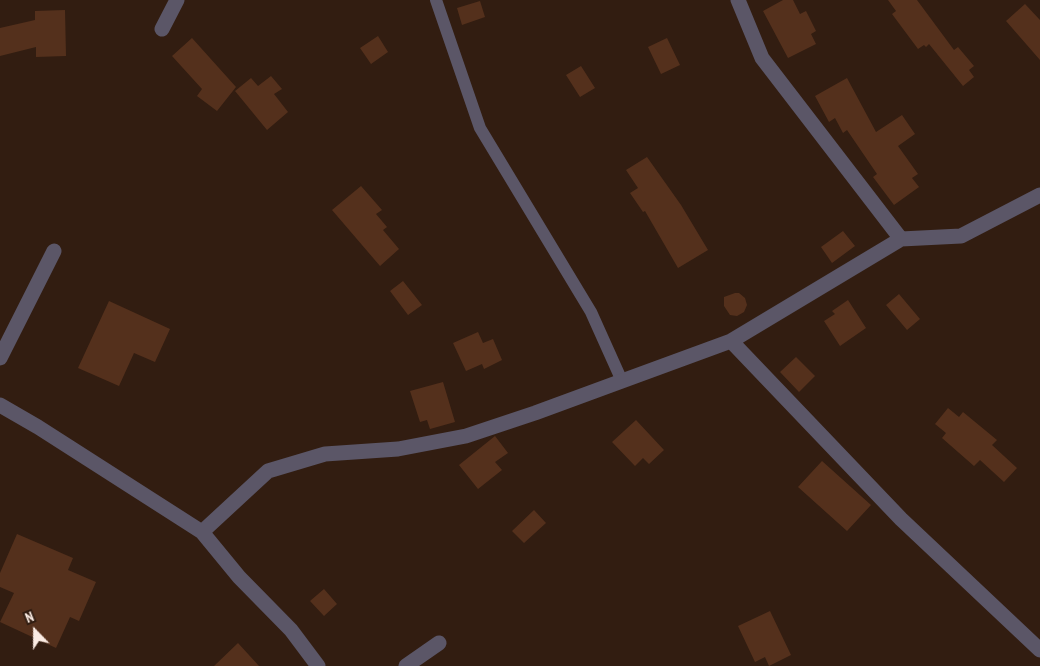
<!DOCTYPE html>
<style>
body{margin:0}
#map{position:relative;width:1040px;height:666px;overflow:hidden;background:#321d11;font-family:"PT Sans Narrow",sans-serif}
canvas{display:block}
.north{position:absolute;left:10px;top:606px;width:50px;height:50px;-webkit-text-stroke:4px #321d11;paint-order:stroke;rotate:338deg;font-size:14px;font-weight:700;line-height:20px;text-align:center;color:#faebe3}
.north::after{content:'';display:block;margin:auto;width:18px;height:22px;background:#faebe3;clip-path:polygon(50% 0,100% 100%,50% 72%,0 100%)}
</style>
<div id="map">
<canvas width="1040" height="666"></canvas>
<div class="north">N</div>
</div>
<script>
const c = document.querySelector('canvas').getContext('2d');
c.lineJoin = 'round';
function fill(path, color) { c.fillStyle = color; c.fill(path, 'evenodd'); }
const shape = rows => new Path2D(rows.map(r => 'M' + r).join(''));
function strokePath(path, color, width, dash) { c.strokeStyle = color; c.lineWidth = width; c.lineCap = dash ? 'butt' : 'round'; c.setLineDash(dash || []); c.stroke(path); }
fill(shape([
 [783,0,793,0,800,14,806,11,816,31,811,34,816,44,788,58,763,11],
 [888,0,917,0,954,50,958,47,974,66,969,70,974,77,963,86,929,44,926,47,924,45,918,49,892,14,896,11],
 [480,1,485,17,462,25,457,8],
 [1025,4,1040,20,1040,60,1006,21],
 [65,10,66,56,36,57,36,47,0,56,0,28,35,20,35,11],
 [378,36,388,52,371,64,360,48],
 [192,38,236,87,217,111,197,96,202,89,172,56],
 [667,38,680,65,661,74,648,47],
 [581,66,595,88,580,97,566,75],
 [271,76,282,89,274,94,288,112,267,130,235,91,251,78,258,86],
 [847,78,876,132,902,115,915,134,898,146,918,174,912,178,919,187,894,205,873,177,877,174,847,130,843,133,835,118,829,122,815,96],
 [647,157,681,205,708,250,678,268,645,211,643,212,630,193,638,188,626,170],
 [361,186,382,210,376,214,387,227,383,230,399,249,380,266,332,210],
 [843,231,855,246,832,263,821,247],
 [403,281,422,305,408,315,390,291],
 [735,293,739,293,745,298,747,305,744,312,737,316,730,315,724,306,724,297],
 [899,294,920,319,907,330,886,305],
 [848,300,866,328,840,346,824,321,835,314,832,311],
 [109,301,170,329,155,362,134,353,119,386,78,368],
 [478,332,483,343,493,339,502,360,484,369,482,364,466,371,453,343],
 [796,357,815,376,799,392,780,372],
 [443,382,455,422,430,429,427,420,420,422,410,391],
 [948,408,959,417,963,412,997,440,992,445,1017,468,1004,482,980,460,974,466,942,438,946,433,935,424],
 [636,420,664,450,649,464,643,458,635,466,612,442],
 [495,436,508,453,495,462,502,470,478,489,459,465],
 [822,461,871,505,847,531,798,487],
 [534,510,546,523,524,543,512,531],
 [17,534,73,558,68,570,96,582,79,621,70,617,56,648,0,622,14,593,0,587,0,573],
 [324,589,337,604,324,616,310,601],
 [770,611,791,655,769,666,765,657,755,662,738,626],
 [238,643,259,666,214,666]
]), '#54301c');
strokePath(shape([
 [436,0,480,128,591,312,622,381]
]), '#5b5667', 12);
strokePath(shape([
 [738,0,762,58,901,239,961,236,1040,195],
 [162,29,177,0],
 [731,341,901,519,1040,650],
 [0,358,54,251],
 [0,405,38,427,202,532,239,577,291,630,318,666],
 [202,532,268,471,325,454,398,449,466,436,535,413,622,381,731,341,901,239],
 [406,666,439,643]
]), '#5b5667', 15);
</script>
